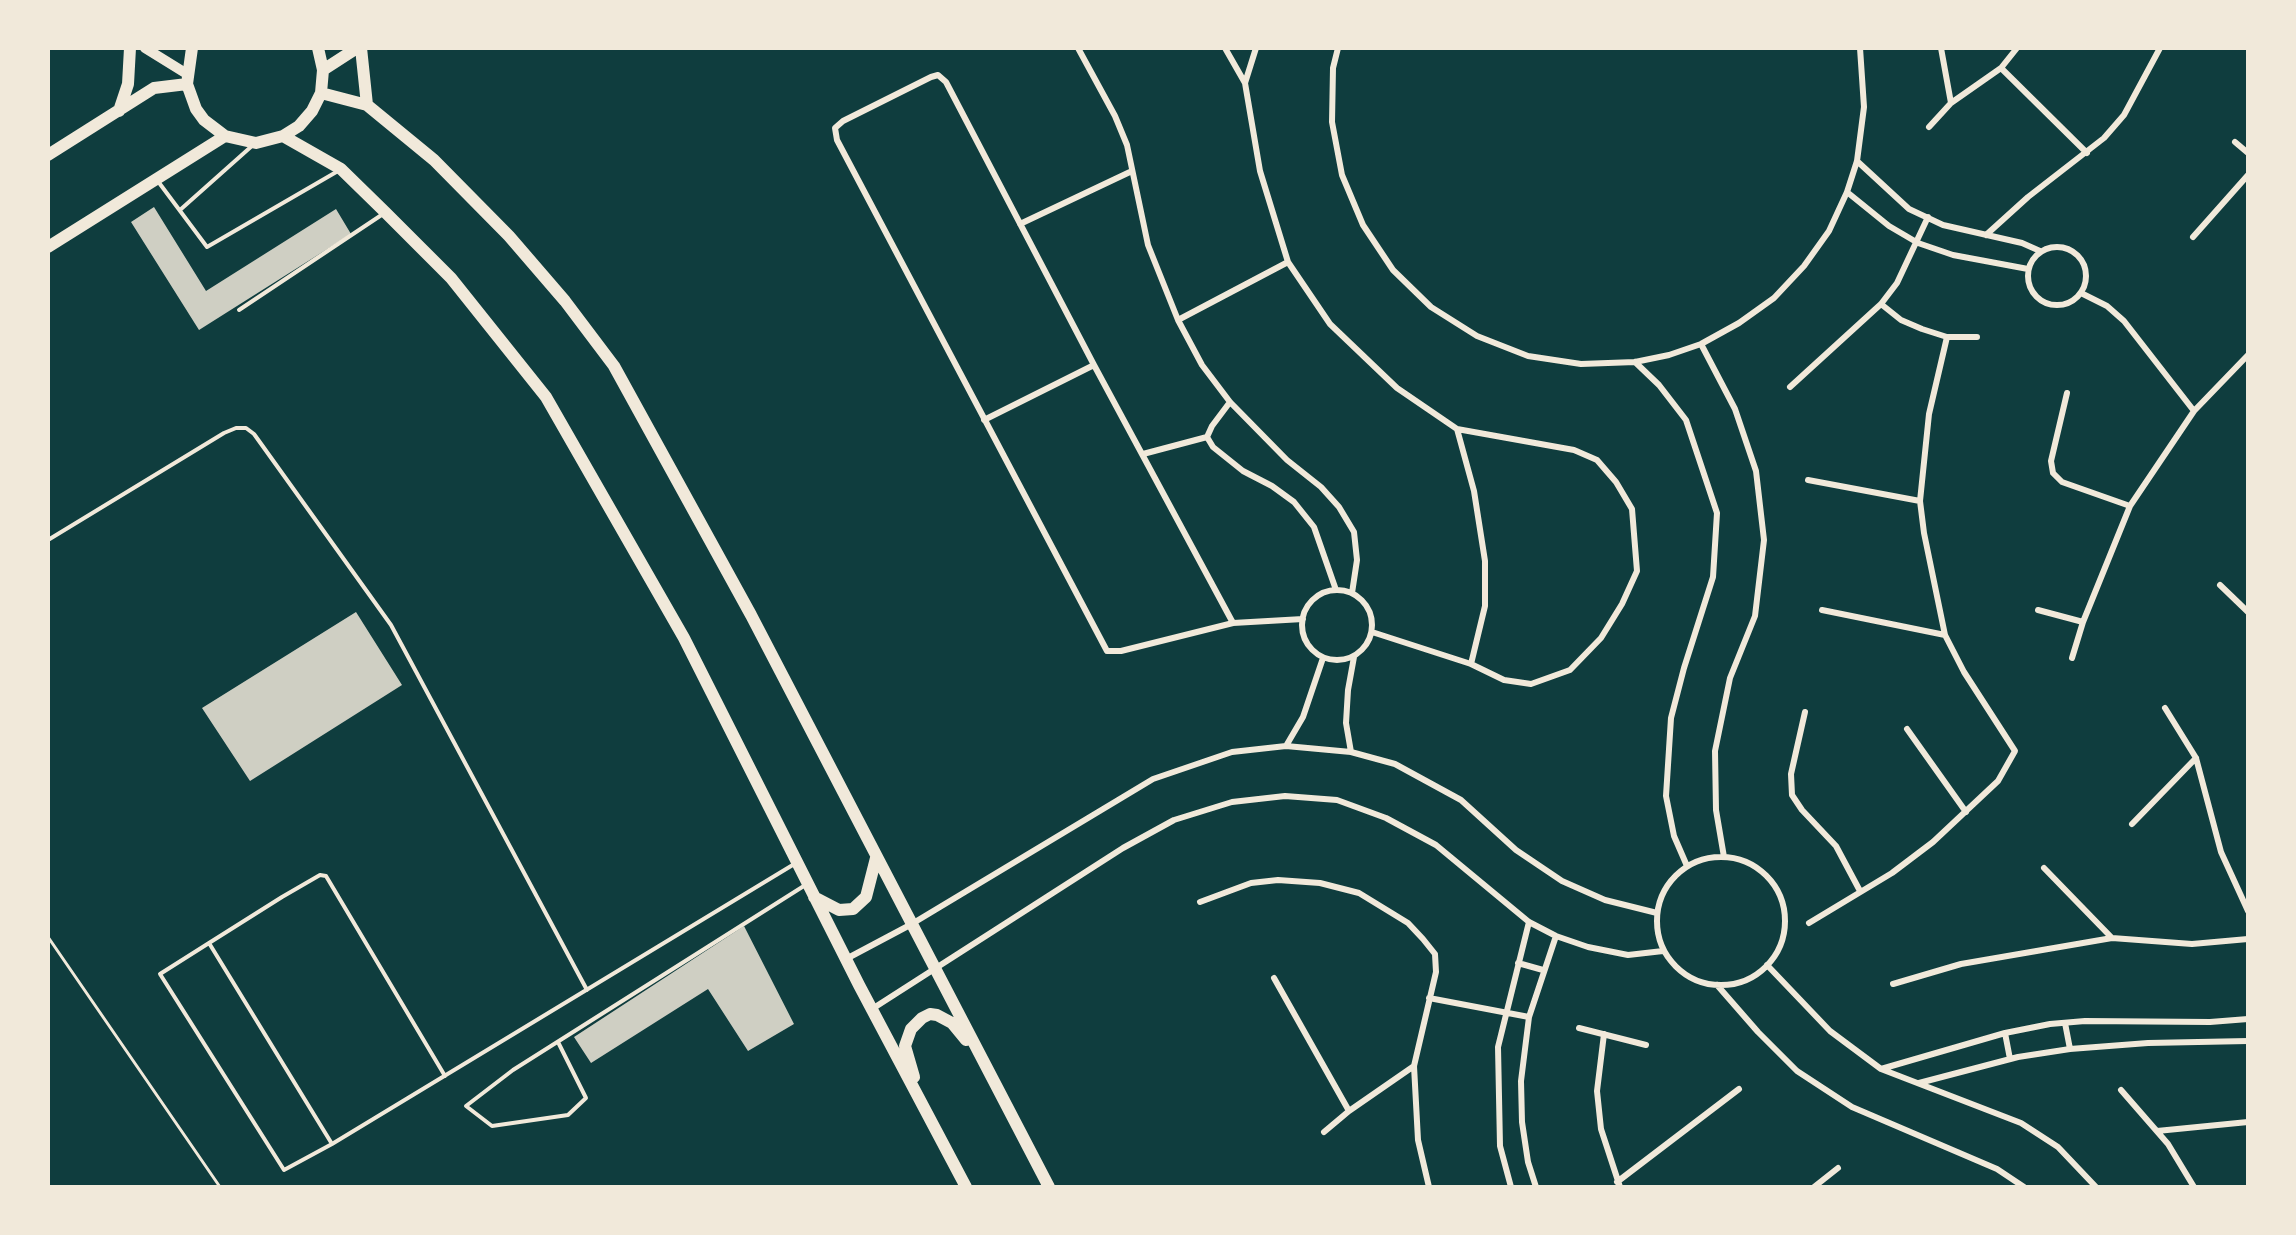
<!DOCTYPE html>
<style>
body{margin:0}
#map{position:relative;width:2296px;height:1235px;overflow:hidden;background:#0f3d3e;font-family:Figtree,sans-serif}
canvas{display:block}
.frame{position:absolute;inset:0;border:50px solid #f1e9da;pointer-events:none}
</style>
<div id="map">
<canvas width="2296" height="1235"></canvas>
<div class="frame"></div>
</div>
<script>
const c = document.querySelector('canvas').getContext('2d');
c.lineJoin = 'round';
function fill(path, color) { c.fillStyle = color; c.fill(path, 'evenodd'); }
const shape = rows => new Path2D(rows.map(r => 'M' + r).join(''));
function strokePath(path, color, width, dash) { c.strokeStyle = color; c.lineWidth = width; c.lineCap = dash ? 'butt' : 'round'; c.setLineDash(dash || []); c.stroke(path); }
fill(shape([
 [154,207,206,291,336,209,351,234,199,330,131,222],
 [356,612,402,685,250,781,202,708],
 [744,926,794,1024,748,1051,708,989,591,1063,574,1037]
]), '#cfcfc3');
strokePath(shape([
 [48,937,220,1187]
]), '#f1e9da', 3);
strokePath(shape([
 [157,180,207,247,338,171],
 [180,210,253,145],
 [239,310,383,214],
 [48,540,224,433,236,428,246,428,254,434,391,625,587,990],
 [209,943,160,974,284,1170,332,1144,796,863],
 [558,1042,586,1098,568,1115,492,1126,466,1106,513,1070,807,884],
 [332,1144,209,943,282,897,320,875,326,876,445,1076]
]), '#f1e9da', 4);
strokePath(shape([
 [1078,48,1115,116,1127,145,1148,245,1178,320,1202,365,1230,402,1287,460,1321,487,1339,507,1354,532,1357,560,1352,593],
 [1225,48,1245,83],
 [1256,48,1245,83,1260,171,1288,262,1330,324,1397,388,1457,429,1574,450,1597,460,1616,482,1632,509,1637,571,1622,604,1601,638,1570,670,1531,684,1504,680,1471,664,1372,632],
 [1338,48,1333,68,1332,122,1342,175,1363,225,1393,270,1431,307,1477,336,1528,356,1581,364,1635,362,1669,355,1701,344,1739,323,1774,298,1804,266,1829,231,1847,192,1857,161,1864,107,1860,48],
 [1941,48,1951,103],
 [2001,68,2087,153],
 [1929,127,1951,103,2001,68,2017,48],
 [2235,142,2248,153],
 [1857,161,1909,209,1943,225,2022,243,2040,251],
 [1847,192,1889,226,1918,243,1953,255,2028,269],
 [1020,224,1132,171],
 [1986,235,2028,197,2104,138,2124,115,2160,48],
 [2193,237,2248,175],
 '2028 276a29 29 0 1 1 58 0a29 29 0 1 1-58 0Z',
 [2081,293,2107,306,2124,321,2194,411],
 [1881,304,1901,320,1922,329,1947,337,1977,337],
 [1178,320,1288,262],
 [1701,344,1735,409,1756,471,1764,540,1755,616,1730,678,1715,751,1716,810,1724,857],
 [1635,362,1659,385,1686,420,1717,513,1713,577,1684,668,1671,718,1666,796,1674,836,1687,866],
 [1790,387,1881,304,1897,283,1928,217],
 [2067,393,2051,461,2053,473,2062,482,2130,506],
 [984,420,1094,365],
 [1457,429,1474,491,1485,561,1485,606,1471,664],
 [1207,437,1213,447,1243,471,1272,486,1294,502,1314,527,1336,590],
 [1207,437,1212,426,1230,402],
 [1143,454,1207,437],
 [1808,480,1920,501],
 [2220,585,2248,612],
 '1302 625a35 35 0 1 1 70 0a35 35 0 1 1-70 0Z',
 [1822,610,1945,635],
 [2038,610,2083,622],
 [1233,623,1094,365,946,82,938,75,931,77,843,121,835,128,837,140,1107,651,1121,651,1233,623,1303,619],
 [2072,658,2083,622,2130,506,2194,411,2248,355],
 [2165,708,2196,758,2221,852,2248,911],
 [1805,712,1791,774,1792,795,1802,810,1836,846,1860,891],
 [1907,729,1966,812],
 [1286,746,1303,717,1323,658],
 [1351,752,1346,723,1348,690,1354,657],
 [2132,824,2196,758],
 '1657 921a64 64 0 1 1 128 0a64 64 0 1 1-128 0Z',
 [2044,868,2112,938],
 [1200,902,1251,883,1278,880,1320,883,1359,893,1408,923,1423,939,1435,954,1436,972,1414,1066,1418,1140,1429,1187],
 [1809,923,1892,873,1933,842,1998,781,2015,751,1964,672,1945,635,1924,533,1920,501,1929,414,1947,337],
 [846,959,910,925,1153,779,1232,752,1286,746,1351,752,1395,764,1461,800,1516,850,1562,881,1605,900,1657,913],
 [1518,963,1543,970],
 [1767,965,1830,1031,1881,1069,2021,1123,2058,1147,2096,1187],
 [1274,978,1349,1111],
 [1893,984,1961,964,2112,938,2192,944,2248,939],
 [1717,985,1758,1032,1797,1071,1852,1107,1997,1169,2024,1187],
 [1429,998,1529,1017],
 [872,1009,1123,848,1174,820,1232,802,1285,796,1337,800,1386,818,1436,845,1529,922,1556,936,1588,947,1628,955,1663,951],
 [2065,1023,2070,1049],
 [1579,1028,1646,1045],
 [2005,1033,2010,1059],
 [1604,1034,1597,1091,1601,1129,1620,1187],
 [1881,1069,2005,1033,2050,1024,2085,1021,2210,1022,2248,1019],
 [1919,1083,2018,1057,2070,1049,2148,1043,2248,1041],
 [2121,1090,2168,1144,2194,1187],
 [2157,1131,2248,1122],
 [1324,1132,1349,1111,1414,1066],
 [1617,1182,1739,1089],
 [1511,1187,1500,1146,1498,1047,1529,922],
 [1536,1187,1528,1162,1522,1122,1521,1081,1529,1017,1556,936],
 [1814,1187,1838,1168]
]), '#f1e9da', 6);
strokePath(shape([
 [145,48,187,74]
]), '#f1e9da', 10);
strokePath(shape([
 [192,48,187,84,196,109,204,120,225,136,256,143,283,136,299,126,312,111,321,93,323,70,318,48],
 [361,48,367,105],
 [323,70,357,48],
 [321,93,367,105,434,160,509,236,565,301,614,366,751,615,1049,1187],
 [119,111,128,84,130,48],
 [283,136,341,169,385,212,451,278,546,397,684,638,859,985,966,1187],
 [48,155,154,88,187,84],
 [48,247,225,136],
 [814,897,839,910,853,909,866,897,876,858],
 [914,1077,905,1046,911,1029,922,1018,930,1014,937,1015,952,1023,966,1040]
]), '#f1e9da', 12);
</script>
